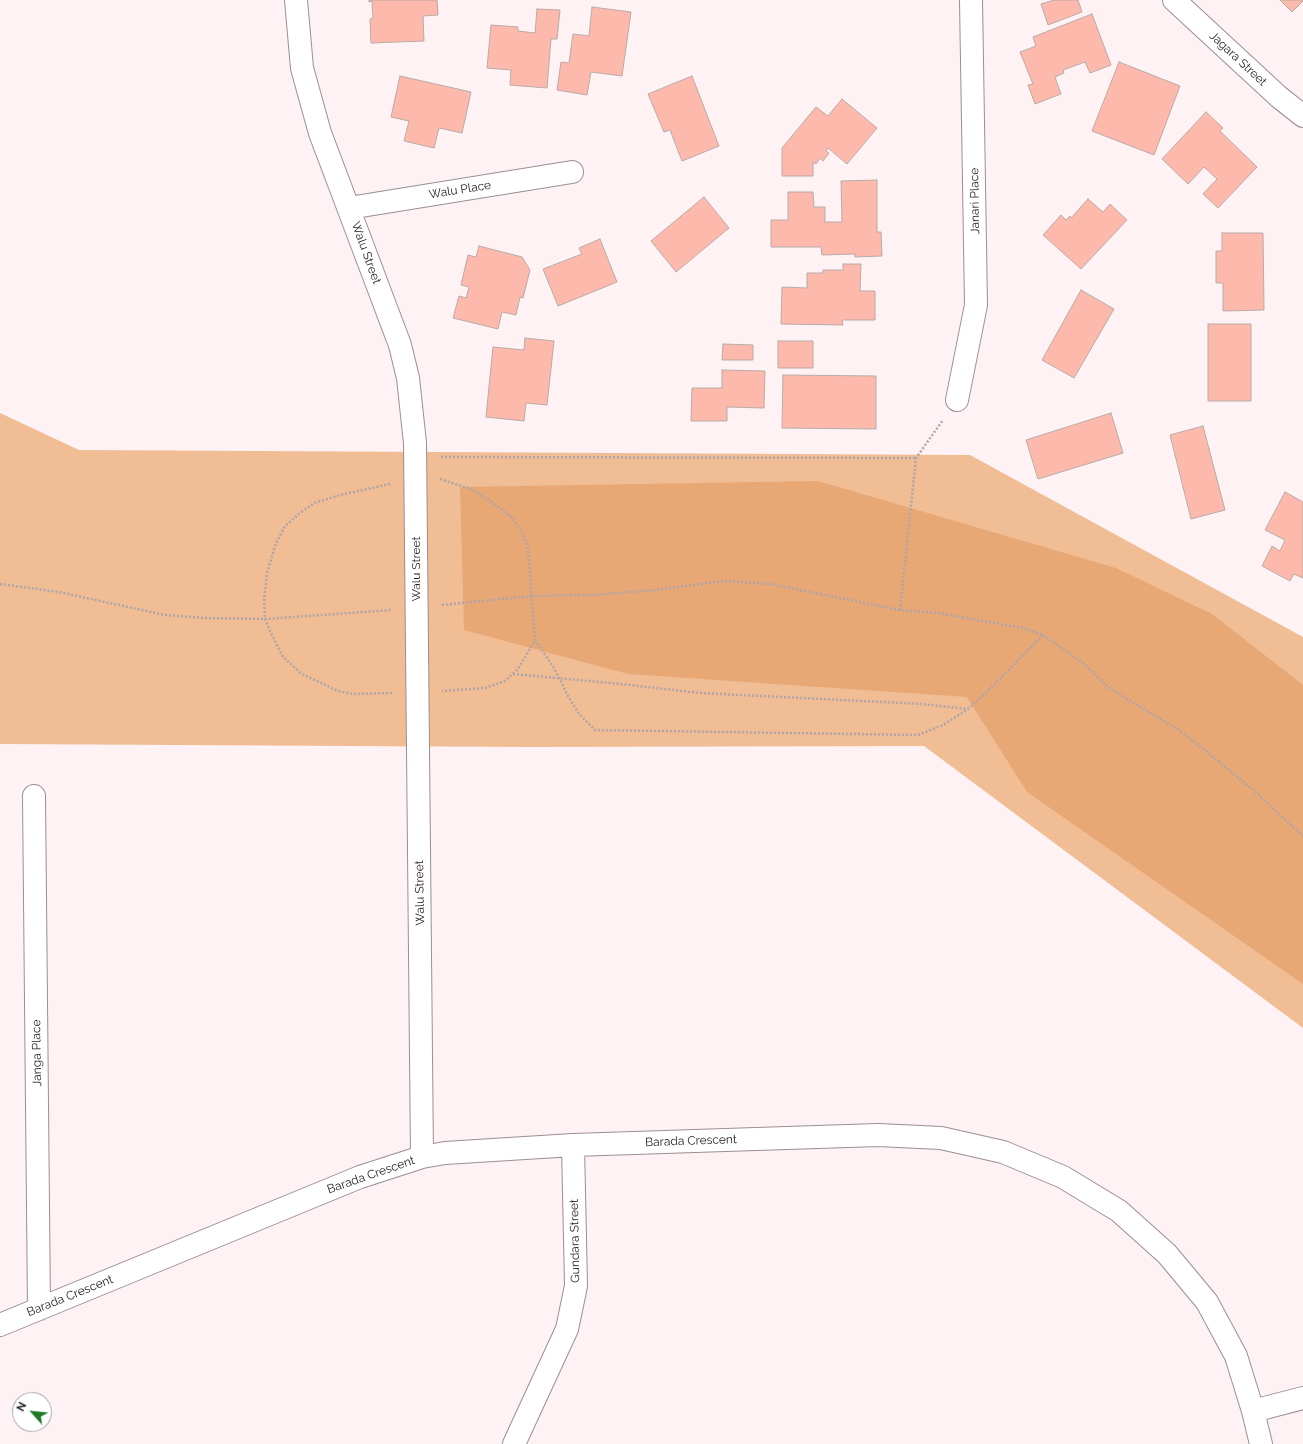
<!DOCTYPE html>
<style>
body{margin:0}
#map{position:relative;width:1303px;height:1444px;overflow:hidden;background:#fef2f5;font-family:Raleway,sans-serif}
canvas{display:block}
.north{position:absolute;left:12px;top:1392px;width:40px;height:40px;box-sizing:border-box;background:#fff;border:1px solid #a7a5a5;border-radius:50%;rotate:297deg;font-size:11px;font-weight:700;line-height:16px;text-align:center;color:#221d1e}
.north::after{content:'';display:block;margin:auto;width:14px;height:18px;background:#217826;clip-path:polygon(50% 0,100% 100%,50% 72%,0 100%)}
</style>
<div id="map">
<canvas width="1303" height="1444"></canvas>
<div class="north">N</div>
</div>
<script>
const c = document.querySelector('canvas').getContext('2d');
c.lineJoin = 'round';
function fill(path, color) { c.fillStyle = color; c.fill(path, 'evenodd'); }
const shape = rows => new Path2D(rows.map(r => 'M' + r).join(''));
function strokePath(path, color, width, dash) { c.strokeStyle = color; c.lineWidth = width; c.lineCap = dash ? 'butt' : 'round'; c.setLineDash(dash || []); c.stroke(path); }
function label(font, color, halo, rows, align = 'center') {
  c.font = font + ' Raleway,sans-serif'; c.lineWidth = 3; c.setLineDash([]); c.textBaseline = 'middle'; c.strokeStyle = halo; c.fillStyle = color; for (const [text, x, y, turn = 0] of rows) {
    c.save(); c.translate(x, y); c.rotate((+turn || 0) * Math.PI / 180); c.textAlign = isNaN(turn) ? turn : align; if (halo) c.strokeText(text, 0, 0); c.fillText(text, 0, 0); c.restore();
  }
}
fill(shape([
 [0,413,79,450,970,455,1303,637,1303,1028,924,746,531,747,0,744]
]), '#f0bd95');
fill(shape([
 [818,481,1116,568,1212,614,1303,685,1303,984,1027,792,967,697,628,674,464,630,460,487]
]), '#e8a875');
const building = shape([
 [369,0,437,0,438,15,423,16,424,41,371,43,370,19,373,18,372,1,369,2,369,0],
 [1054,0,1078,0,1082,12,1048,25,1041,4,1054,0],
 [1280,0,1303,0,1303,1,1292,12,1280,0],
 [592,7,631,12,622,76,591,72,587,95,557,90,561,62,569,63,573,34,589,36,592,7],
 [537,9,560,10,557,39,551,39,547,88,510,85,511,70,487,68,491,25,518,27,518,31,535,33,537,9],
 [1092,14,1111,65,1090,73,1085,62,1063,70,1064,73,1055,77,1061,94,1035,104,1028,85,1033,84,1020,52,1036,46,1033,37,1092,14],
 [1119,62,1180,86,1154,155,1092,131,1119,62],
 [400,76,471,92,462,133,439,128,434,148,404,141,409,121,391,117,400,76],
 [692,76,719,146,682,161,670,130,664,132,648,94,692,76],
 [842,99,877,128,847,164,828,148,826,151,829,153,823,161,820,158,816,164,813,162,813,176,782,176,782,148,816,107,828,116,842,99],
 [1206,112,1223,128,1220,131,1257,167,1218,208,1203,194,1217,179,1204,167,1188,184,1162,159,1206,112],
 [877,180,877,232,881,232,882,256,855,257,855,254,822,255,821,247,771,247,771,220,788,220,788,192,813,192,814,207,825,207,825,222,842,222,841,181,877,180],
 [704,197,729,228,676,272,651,241,704,197],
 [1088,199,1103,212,1110,204,1127,220,1081,269,1043,235,1061,215,1066,220,1070,216,1071,218,1088,199],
 [1222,233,1263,233,1264,310,1223,311,1223,283,1216,283,1216,251,1222,251,1222,233],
 [600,239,617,282,558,306,543,269,582,254,579,248,600,239],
 [479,246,522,257,530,270,523,298,520,297,516,315,502,312,498,329,453,318,459,296,466,298,469,287,461,285,468,255,476,257,479,246],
 [843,264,861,264,860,291,875,291,875,320,842,320,843,325,781,324,782,287,807,288,807,273,823,273,823,270,843,270,843,264],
 [1081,290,1114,309,1074,378,1042,360,1081,290],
 [1208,324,1251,324,1251,401,1208,401,1208,324],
 [525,338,554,341,547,405,526,403,524,421,486,417,493,347,524,350,525,338],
 [778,341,813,341,813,368,778,368,778,341],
 [723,344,753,345,753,360,722,360,723,344],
 [722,370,765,371,764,408,727,407,727,421,691,421,692,388,722,388,722,370],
 [783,375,876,376,876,429,782,428,783,375],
 [1111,413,1123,453,1038,479,1026,440,1111,413],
 [1203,426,1225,510,1191,519,1170,435,1203,426],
 [1285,492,1303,502,1303,578,1294,574,1290,581,1262,566,1272,546,1280,551,1285,540,1265,530,1285,492]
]);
fill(building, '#fdbaac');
strokePath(building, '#b8aaa7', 1);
const minor = shape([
 [296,0,302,68,320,133,400,345,408,378,415,443,422,1157],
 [1174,0,1279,97,1303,116],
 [349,208,572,172],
 [957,400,976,305,971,0],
 [34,796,39,1309],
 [0,1325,360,1177,422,1157,445,1153,573,1145,878,1135,941,1138,1003,1152,1063,1177,1119,1211,1167,1254,1207,1302,1236,1356,1253,1411,1261,1444],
 [1253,1411,1303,1398],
 [514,1444,567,1329,576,1286,573,1145]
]);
strokePath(minor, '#9c8e91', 24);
strokePath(shape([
 [441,457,916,458],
 [440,479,471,489,492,502,511,517,522,532,528,548,535,640,518,669,505,681,485,688,442,691],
 [390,484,340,495,314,503,299,514,285,526,276,543,267,573,264,601,265,619,392,610],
 [0,584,59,592,165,615,205,618,265,619,272,635,283,657,302,674,338,691,353,694,393,693],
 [442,605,532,596,592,595,655,590,725,581,770,584,900,610,938,613,1023,628,1043,635,1082,662,1109,688,1179,730,1217,760,1252,789,1303,836],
 [900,610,916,458,943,420],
 [535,640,554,668,568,696,579,714,595,730,918,735,943,725,968,709,988,691,1043,635],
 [513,674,621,684,700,693,922,704,967,709]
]), '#afa5a8', 2.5, [2, 2]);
strokePath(minor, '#fff', 22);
label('12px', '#221d1e', '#fff', [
 ["Jagara Street",1238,59,43],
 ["Walu Place",460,190,-9],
 ["Janari Place",975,201,-91],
 ["Walu Street",366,253,70],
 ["Walu Street",416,569,-90],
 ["Walu Street",420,893,-91],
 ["Janga Place",37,1053,-91],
 ["Barada Crescent",691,1141,-2],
 ["Barada Crescent",371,1175,-19],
 ["Gundara Street",575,1241,-91],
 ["Barada Crescent",70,1296,-22]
]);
</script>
